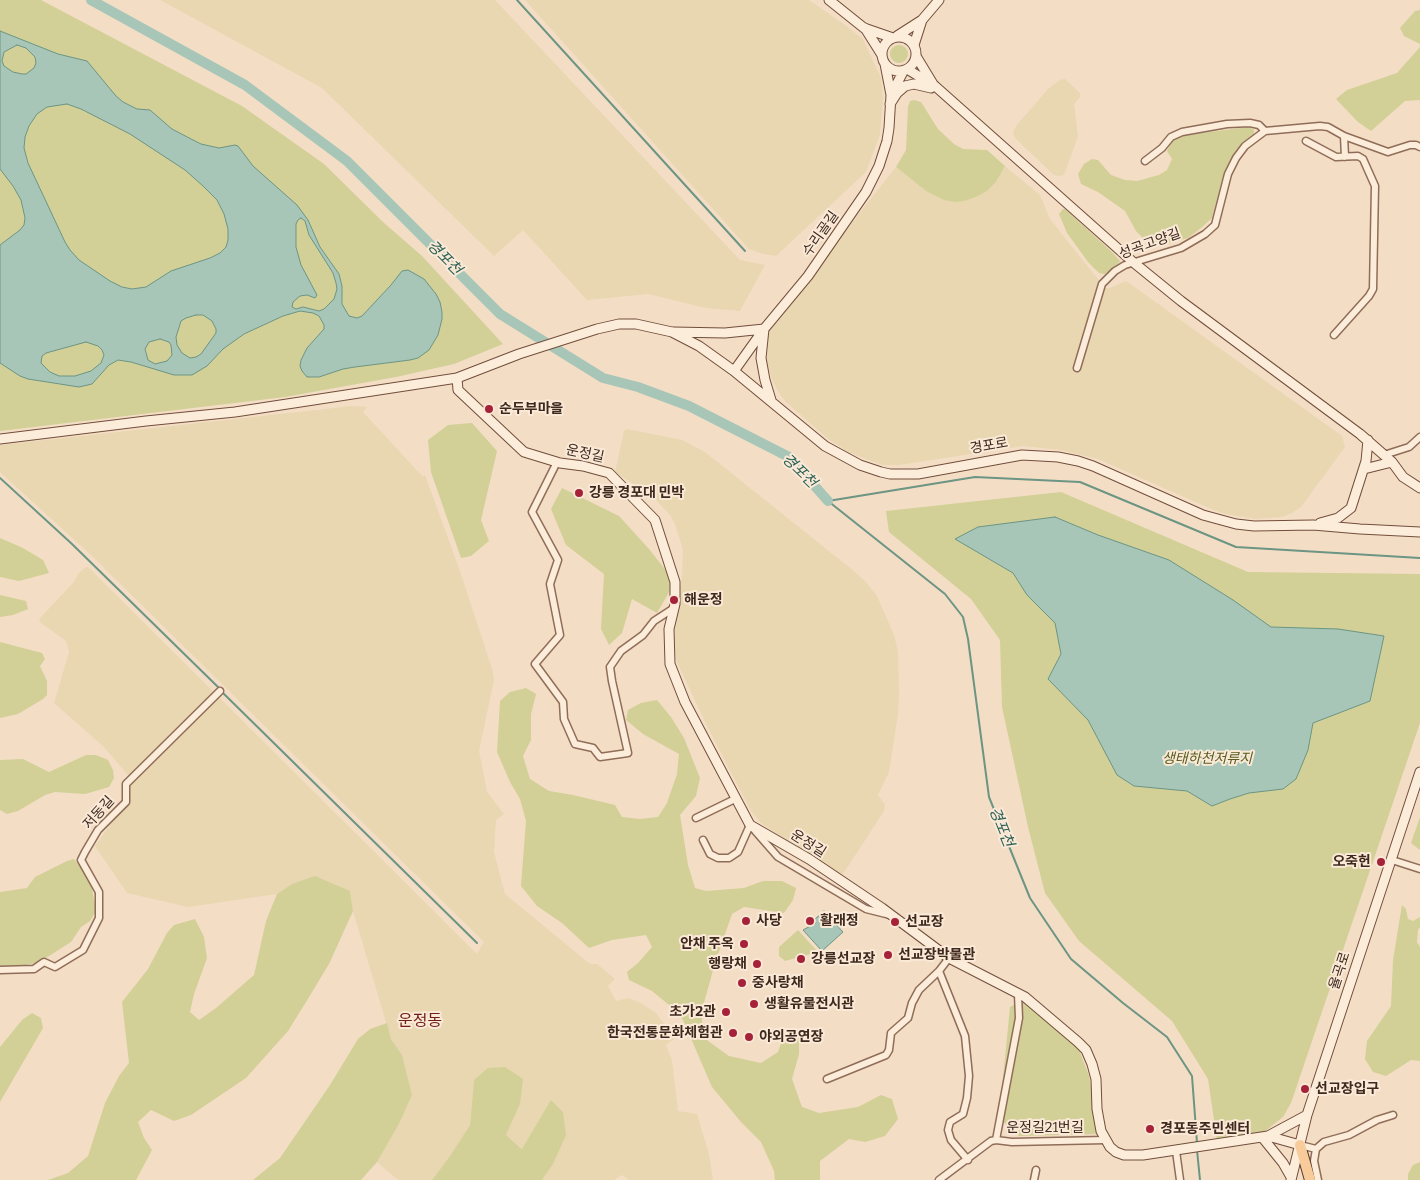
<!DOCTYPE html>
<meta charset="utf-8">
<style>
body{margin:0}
canvas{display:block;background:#f3ddc5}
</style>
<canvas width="1420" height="1180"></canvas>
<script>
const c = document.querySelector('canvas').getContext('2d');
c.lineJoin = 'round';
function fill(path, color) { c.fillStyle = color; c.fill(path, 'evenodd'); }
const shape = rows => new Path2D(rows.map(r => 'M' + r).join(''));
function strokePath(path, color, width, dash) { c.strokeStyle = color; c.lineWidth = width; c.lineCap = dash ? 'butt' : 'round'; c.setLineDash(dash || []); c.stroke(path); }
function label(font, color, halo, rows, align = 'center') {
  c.font = font + ' Bitter,"Noto Sans KR",serif'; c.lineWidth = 4; c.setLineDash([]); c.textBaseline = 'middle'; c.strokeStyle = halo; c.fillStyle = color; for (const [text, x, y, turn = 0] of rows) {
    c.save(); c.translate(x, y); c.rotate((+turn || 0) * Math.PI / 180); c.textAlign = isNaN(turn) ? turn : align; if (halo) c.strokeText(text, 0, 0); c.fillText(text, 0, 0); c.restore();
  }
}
fill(shape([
 [160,0,495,0,740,260,765,265,740,311,706,308,648,294,587,300,523,230,494,256,322,88],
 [525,0,809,0,845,25,863,39,881,78,883,98,880,134,866,172,776,256,763,254,749,249],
 [1065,79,1080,93,1080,97,1074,104,1078,136,1064,175,1059,176,1054,175,1016,139,1013,133,1016,126,1048,89,1060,80],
 [1005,166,1040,195,1050,219,1105,288,1110,288,1126,281,1129,283,1342,436,1345,447,1301,507,1292,513,1282,517,1256,519,1225,514,1209,508,1098,459,1060,450,1023,446,899,465,882,465,848,452,827,438,786,402,779,393,772,379,767,362,765,344,769,327,896,167,926,191,964,201,976,197,987,191,996,182],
 [352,406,367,407,363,412,423,477,425,475,461,574,493,672,494,680,479,751,487,792,504,814,496,820,494,852,505,894,590,964,597,964,615,979,608,986,616,1001,628,998,641,1003,656,1013,675,1038,666,1045,672,1060,678,1111,697,1114,709,1154,713,1180,629,1180,622,1175,614,1180,542,1180,553,1164,551,1101,523,1149,506,1135,520,1104,474,1080,470,1125,450,1156,432,1180,398,1180,377,1162,399,1124,412,1095,402,1055,391,1039,353,911,350,891,292,884,277,894,188,907,127,893,95,846,127,802,128,775,103,746,54,703,69,652,67,644,65,640,41,623,39,619,74,582,78,574,86,567,88,567,477,954,484,942,92,556,0,472,0,445],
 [627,429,682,440,705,452,850,568,865,581,877,596,894,635,898,651,899,694,898,714,889,772,878,795,885,805,884,811,843,874,838,875,761,823,751,811,706,724,677,662,672,636,682,577,683,550,675,524,670,515,652,496,615,472,624,431]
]), '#e9d7b1');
fill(shape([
 [0,0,41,0,242,106,324,164,383,222,422,256,503,344,454,364,396,377,285,397,0,431],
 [1420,10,1420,44,1404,36,1400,28,1415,11],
 '890 54a9 9 0 1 1 18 0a9 9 0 1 1-18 0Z',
 [1420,47,1420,100,1405,101,1371,131,1358,122,1336,99,1347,90,1397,73],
 [914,100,921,102,938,129,954,144,963,149,987,150,1005,166,996,182,987,191,976,197,964,201,955,202,944,200,926,191,896,167,906,150,908,107,910,101],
 [1249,127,1254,130,1254,134,1242,143,1233,155,1224,172,1212,218,1201,228,1188,238,1163,244,1145,240,1136,231,1125,211,1098,192,1081,184,1078,174,1084,164,1092,159,1098,160,1111,175,1125,180,1137,181,1159,175,1167,170,1172,159,1167,151,1172,141,1184,135],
 [1063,209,1065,209,1112,252,1120,261,1119,263,1105,274,1099,273,1088,262,1067,233,1059,214],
 [472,423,497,451,481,520,489,541,471,556,461,558,431,472,428,440,448,425],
 [562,488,619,516,649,549,675,582,657,613,632,599,622,633,609,645,601,629,604,574,566,545,551,509],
 [1061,492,1248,572,1420,574,1420,723,1291,1103,1283,1117,1264,1132,1217,1140,1208,1079,1172,1021,1079,941,1045,893,1028,827,1002,707,1000,640,971,599,889,532,886,511],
 [0,538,23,548,43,560,49,573,19,581,0,577],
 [0,595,26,601,28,609,13,615,0,617],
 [0,642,42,653,45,659,40,666,47,681,47,695,43,699,18,714,0,718],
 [526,688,536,694,531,714,531,740,523,756,530,779,549,791,573,795,615,805,622,817,640,819,658,817,667,803,677,774,679,754,643,734,626,720,628,710,641,703,657,700,671,717,684,738,700,778,696,796,680,815,688,865,695,888,706,891,744,888,763,881,782,881,796,888,793,900,784,913,744,907,732,914,715,963,702,1010,702,1027,708,1041,729,1056,761,1063,778,1052,784,1034,799,1036,799,1054,792,1079,802,1107,819,1113,858,1107,881,1095,892,1099,898,1119,885,1136,865,1142,849,1139,820,1161,820,1180,775,1180,774,1171,761,1142,741,1122,712,1087,683,1020,669,1005,652,991,629,980,627,972,638,963,652,947,646,935,612,940,589,948,562,923,537,906,521,886,526,821,520,799,510,782,497,752,500,701,510,692],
 [86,755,96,755,108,760,113,770,114,778,109,787,85,794,55,792,45,795,18,811,7,814,0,810,0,760,23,759,49,772],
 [1420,817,1420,850,1411,843],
 [74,859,90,878,96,911,90,921,81,927,71,942,38,963,11,967,0,966,0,892,27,888,35,877,67,861],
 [315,876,350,891,353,911,329,964,306,1002,288,1031,246,1078,191,1115,174,1121,151,1110,138,1122,144,1138,152,1150,136,1180,48,1180,68,1173,88,1156,105,1103,119,1076,129,1063,122,1002,148,969,167,933,174,925,195,919,204,937,207,958,194,994,190,1012,199,1020,216,1008,254,975,266,921,277,894,292,884],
 [1402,905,1406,909,1408,919,1413,921,1420,917,1420,928,1418,929,1417,942,1420,947,1420,1061,1411,1060,1386,1076,1373,1072,1365,1059,1367,1041,1391,1006,1393,960],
 [798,930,818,952,785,961,779,956,779,947],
 [1023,1000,1075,1039,1089,1076,1100,1134,1019,1136,999,1118,1010,1007],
 [32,1013,41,1018,43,1028,0,1102,0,1047,22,1020],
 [387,1023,391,1039,402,1055,412,1095,399,1124,377,1162,361,1180,253,1180,280,1158,330,1085,358,1039,370,1029],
 [505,1067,523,1079,520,1104,506,1135,522,1149,551,1100,563,1112,566,1135,553,1164,542,1180,432,1180,450,1156,470,1125,474,1080,488,1068],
 [1420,1162,1420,1180,1408,1180,1408,1174,1413,1165]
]), '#d2d097');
const water = shape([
 [0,31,58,54,87,61,116,96,123,102,137,109,150,110,172,129,193,140,201,144,219,148,235,145,238,146,253,166,297,205,308,220,320,247,339,274,342,286,342,304,349,316,357,318,362,316,391,285,402,271,408,270,424,279,436,294,440,302,442,312,442,319,438,335,429,350,418,358,410,360,355,367,343,369,319,377,307,377,302,371,300,366,301,360,307,348,324,329,324,325,319,316,313,313,300,311,283,316,244,334,223,349,207,366,192,375,174,375,131,362,118,360,109,365,92,384,79,387,28,379,20,376,0,363,0,245,20,230,24,225,25,218,21,200,13,186,0,169,0,31],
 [17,45,26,48,35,57,36,63,34,68,26,74,22,74,13,72,4,66,2,61,4,52,17,45],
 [67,104,81,109,130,134,185,170,203,186,217,200,224,214,228,229,228,240,226,247,220,253,210,258,171,271,146,287,132,289,122,287,110,281,79,260,70,250,65,242,28,163,24,148,25,137,29,126,37,114,47,107,67,104],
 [301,218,305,221,309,235,333,273,336,283,337,289,334,299,324,309,319,311,303,307,296,309,292,307,293,302,300,296,307,295,315,298,317,295,301,265,296,247,296,224,298,220,301,218],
 [196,315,203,315,212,321,216,329,216,333,201,354,196,357,190,358,182,353,177,345,176,337,181,321,186,318,196,315],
 [160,339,169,342,171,345,172,355,167,361,155,364,148,360,145,349,149,342,160,339],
 [86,342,98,346,102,350,104,355,101,363,91,371,75,376,59,376,50,372,41,363,42,356,46,353,86,342],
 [1055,517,1098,535,1169,560,1233,600,1271,627,1338,629,1384,636,1370,701,1313,723,1308,750,1296,779,1283,789,1249,793,1230,799,1212,806,1187,791,1134,786,1117,775,1088,720,1048,679,1061,654,1055,623,1027,595,1013,573,955,539,978,527,1055,517],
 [824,911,843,932,822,951,803,930,816,923,814,920,824,911]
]);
fill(water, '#a7c6b8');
strokePath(water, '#6c9584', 1);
strokePath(shape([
 [517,0,745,251],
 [0,478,72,544,219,688],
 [828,501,945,594,963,617,968,639,989,797,1030,898,1071,959,1123,1003,1167,1037,1192,1076,1197,1143],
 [828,501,975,477,1080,482,1236,547,1420,558],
 [222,692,477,943],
 [1197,1150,1200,1180]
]), '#6c9584', 2);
strokePath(shape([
 [91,0,245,85,347,161,500,314,603,378,638,387,689,406,789,457,828,501]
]), '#a7c6b8', 10);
const street = shape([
 [1344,136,1345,157],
 [1306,141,1336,157,1358,156,1363,159,1375,186,1373,289,1369,296,1334,335],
 [1145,161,1162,148,1171,137,1182,132,1227,124,1250,123,1259,125,1265,131,1320,126,1328,127,1344,136,1388,152,1410,145,1416,145,1420,147],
 [1077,368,1102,284,1115,271,1125,265,1181,248,1205,234,1215,225,1228,174,1236,158,1245,146,1265,131],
 [1384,455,1409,447,1420,437],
 [557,462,532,512,558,560,550,584,560,635,535,664,563,702,564,719,575,744,593,748,600,757,628,753,612,681,610,667,621,651,643,635,654,621,674,608],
 [696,818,735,799],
 [703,840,710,854,718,858,729,858,738,852,750,825,778,857,866,909,890,915],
 [1392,860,1420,869],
 [0,970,34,969,44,962,55,967,83,950,99,918,99,892,81,860,85,852,98,830,126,802,126,784,220,691],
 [939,971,965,1036,969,1076,967,1098,963,1114,950,1122,948,1130,951,1140,968,1160],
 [827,1079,886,1055,889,1050,891,1033,908,1018,912,1003,919,990,939,971,949,958],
 [996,1140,1019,1018,1018,994],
 [1300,1145,1316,1149,1314,1161,1318,1180],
 [1316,1149,1324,1142,1349,1135,1377,1120,1393,1115],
 [1176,1151,1180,1180],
 [939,1180,991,1141,996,1140,1012,1142,1105,1140],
 [1034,1180,1036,1170]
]);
const secondary = shape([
 [829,0,864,28,893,38],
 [865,28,882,55],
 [897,36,922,20,939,0],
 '882 54a17 17 0 1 1 34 0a17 17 0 1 1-34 0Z',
 [914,45,922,20],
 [916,56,933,84],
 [907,69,935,86,1133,262,1181,301,1360,434,1392,462,1403,477,1420,488],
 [891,95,904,70],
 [890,104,897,93,905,86,914,84,931,88],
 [673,332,725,333,764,329,761,358,765,380,771,400],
 [734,371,764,329,808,276,866,192,879,166,887,141,889,128,891,95,885,64],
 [457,378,458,390,524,452,560,463,583,466,609,473,655,520,675,582,675,604,669,629,670,664,685,702,750,825,809,859,882,908,949,958,1025,997,1078,1042,1086,1050,1092,1064,1096,1079,1097,1109,1101,1131,1110,1147,1116,1152,1124,1155,1143,1155,1268,1136,1300,1145],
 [0,439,146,421,235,412,457,378,519,354,597,329,619,324,636,324,672,332,699,346,734,371,825,446,860,465,881,472,890,474,918,474,1022,455,1058,457,1078,461,1093,466,1203,515,1236,524,1254,526,1313,525,1360,529,1420,532],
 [1364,469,1392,462],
 [1320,523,1338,518,1351,508,1366,461,1368,440],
 [1268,1136,1307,1115],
 [1262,1137,1283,1163,1291,1177],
 [1291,1180,1307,1115,1420,772]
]);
const primary = shape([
 [1300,1145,1310,1180]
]);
strokePath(street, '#906d59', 9);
strokePath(secondary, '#724e3c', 11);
strokePath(primary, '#5d3c2d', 12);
strokePath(street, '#fcecda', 6);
strokePath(secondary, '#fcecda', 9);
strokePath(primary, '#f8cc9a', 10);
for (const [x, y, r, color] of [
 [489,409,5,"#a52239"],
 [579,493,5,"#a52239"],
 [674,600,5,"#a52239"],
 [1381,862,5,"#a52239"],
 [746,921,5,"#a52239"],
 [810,921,5,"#a52239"],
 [895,922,5,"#a52239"],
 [744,944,5,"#a52239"],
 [888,955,5,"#a52239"],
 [801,959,5,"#a52239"],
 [757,964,5,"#a52239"],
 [742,983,5,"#a52239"],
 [754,1004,5,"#a52239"],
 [726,1012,5,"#a52239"],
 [733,1033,5,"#a52239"],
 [749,1037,5,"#a52239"],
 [1305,1089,5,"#a52239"],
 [1150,1129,5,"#a52239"]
]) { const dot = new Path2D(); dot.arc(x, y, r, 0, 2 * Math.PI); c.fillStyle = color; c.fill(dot); strokePath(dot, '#f9e9d6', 2); }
label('14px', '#3f281e', '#f9e9d6', [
 ["수리골길",821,234,-55],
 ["성곡고양길",1150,244,-20],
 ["경포로",989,446,-10],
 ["운정길",585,454,12],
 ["저동길",99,813,-48],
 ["운정길",808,844,32],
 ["율곡로",1340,971,-72],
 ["운정길21번길",1045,1128]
]);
label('bold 14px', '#3f281e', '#f9e9d6', [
 ["순두부마을",499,409],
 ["강릉 경포대 민박",589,493],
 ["해운정",684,600],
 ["오죽헌",1371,862,"right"],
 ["사당",756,921],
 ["활래정",820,921],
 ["선교장",905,922],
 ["안채 주옥",734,944,"right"],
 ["선교장박물관",898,955],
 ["강릉선교장",811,959],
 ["행랑채",747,964,"right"],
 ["중사랑채",752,983],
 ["생활유물전시관",764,1004],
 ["초가2관",716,1012,"right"],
 ["한국전통문화체험관",723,1033,"right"],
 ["야외공연장",759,1037],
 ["선교장입구",1315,1089],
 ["경포동주민센터",1160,1129]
], 'left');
label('italic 14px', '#585d22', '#f9e9d6', [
 ["생태하천저류지",1207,759]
]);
label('italic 15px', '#2c6054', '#f9e9d6', [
 ["경포천",444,258,45],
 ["경포천",799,471,44],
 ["경포천",1001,827,68]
]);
label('16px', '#701d19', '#f9e9d6', [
 ["운정동",420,1022]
]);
</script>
